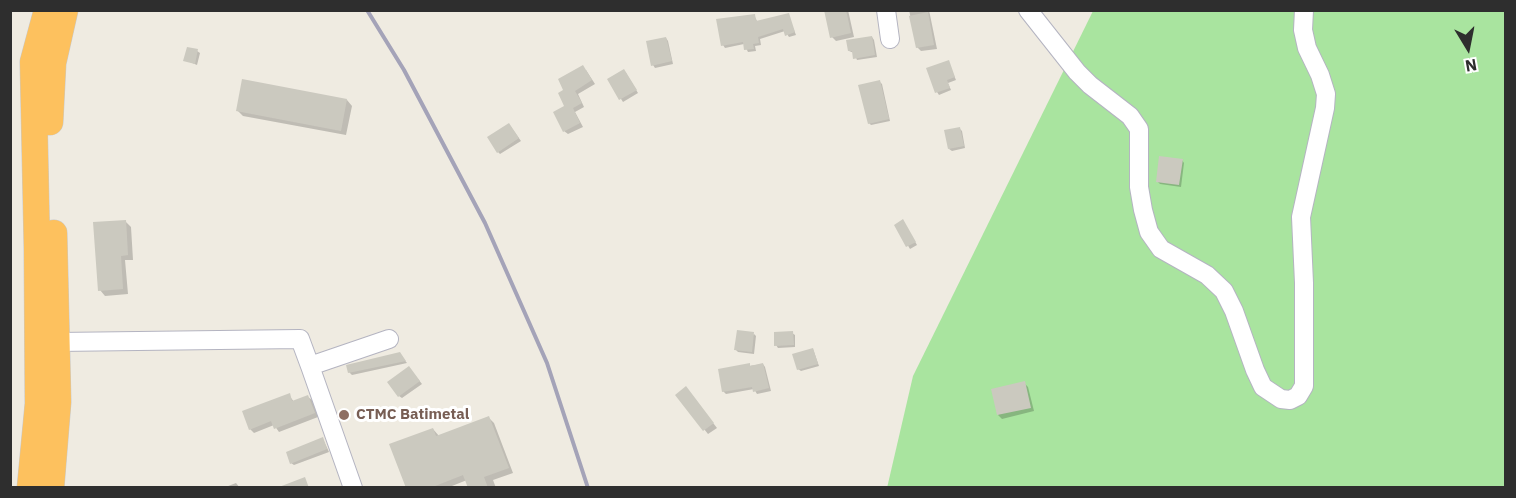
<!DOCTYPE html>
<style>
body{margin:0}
#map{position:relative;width:1516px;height:498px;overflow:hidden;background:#efebe1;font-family:"IBM Plex Sans",sans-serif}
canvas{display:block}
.frame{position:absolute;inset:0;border:12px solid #2e2e2e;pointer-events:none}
.north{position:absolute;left:1438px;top:18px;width:60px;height:60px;-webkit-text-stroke:4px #fff;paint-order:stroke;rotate:170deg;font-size:16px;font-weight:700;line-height:24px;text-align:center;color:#2e2e2e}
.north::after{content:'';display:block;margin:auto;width:21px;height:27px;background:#2e2e2e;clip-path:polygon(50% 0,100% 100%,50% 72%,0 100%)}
</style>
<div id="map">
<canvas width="1516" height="498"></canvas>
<div class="frame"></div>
<div class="north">N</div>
</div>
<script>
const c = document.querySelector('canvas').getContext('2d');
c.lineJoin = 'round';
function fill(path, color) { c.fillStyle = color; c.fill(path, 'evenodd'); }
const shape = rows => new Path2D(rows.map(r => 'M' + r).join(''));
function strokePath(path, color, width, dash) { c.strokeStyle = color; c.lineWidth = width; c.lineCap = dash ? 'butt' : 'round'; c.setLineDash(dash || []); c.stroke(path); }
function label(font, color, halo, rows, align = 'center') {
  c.font = font + ' "IBM Plex Sans",sans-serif'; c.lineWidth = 6; c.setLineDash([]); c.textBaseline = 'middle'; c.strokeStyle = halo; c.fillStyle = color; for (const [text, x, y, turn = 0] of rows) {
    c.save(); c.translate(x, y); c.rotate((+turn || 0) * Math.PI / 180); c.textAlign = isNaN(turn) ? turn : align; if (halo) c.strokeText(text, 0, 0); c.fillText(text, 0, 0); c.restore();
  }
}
fill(shape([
 [1093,11,1505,11,1505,487,887,488,913,376]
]), '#a9e49f');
fill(shape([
 [826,10,848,10,854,37,836,41,832,37],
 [909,10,929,10,937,49,921,51,917,47],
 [754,15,758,23,788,15,796,35,789,37,785,31,760,39,761,45,755,46,756,51,748,52,744,44,725,48,723,45],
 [872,37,874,40,877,57,857,60,854,53,849,51],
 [666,38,668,41,673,64,655,68,653,65],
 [197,51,200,53,197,65,185,60],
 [948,62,956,80,948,83,951,90,939,95,937,92],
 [586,70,595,84,578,94,584,107,575,112,583,127,568,134,564,131,565,91],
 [626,73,638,93,623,102,609,80],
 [879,81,882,84,890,121,871,125,869,123],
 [347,100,352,106,346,135,243,116,237,110],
 [511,127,521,141,500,154,498,152],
 [960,129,962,131,965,148,952,151,949,149],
 [1182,160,1184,163,1181,187,1160,184,1158,182],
 [125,221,131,227,133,260,125,260,128,294,105,296,100,290],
 [905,224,917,245,910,249,896,225],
 [792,333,795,335,795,347,778,348,776,345],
 [754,334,756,336,754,354,738,352,736,350],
 [813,349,819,366,801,371,798,369],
 [402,357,407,363,352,375,349,372],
 [763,364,765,367,771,391,757,394,754,389,726,394,723,391,720,370],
 [411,370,422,384,402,398,399,396],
 [1024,383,1028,387,1034,411,1002,419,998,415],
 [689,392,717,428,708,434,677,395],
 [289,395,294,402,308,397,312,400,318,417,279,432,274,425,254,433,250,429],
 [489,418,494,423,513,473,493,480,496,488,470,488,467,480,447,488,407,488,433,429,439,436],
 [323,439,329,452,294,465,291,463],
 [236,483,240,488,223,488]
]), '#0003');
fill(shape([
 [824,10,846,10,851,33,830,38],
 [928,12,934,45,916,48,909,16],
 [789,13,795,32,785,36,783,29,758,37,759,43,753,44,754,49,744,50,743,42,721,46,716,19,755,14,756,21],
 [872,36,875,55,853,59,852,51,848,51,846,40],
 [666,37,672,61,651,66,646,41],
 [187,47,198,49,195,64,183,61],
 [949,60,955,77,947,80,950,88,935,93,926,68],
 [583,65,592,80,575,91,582,103,573,108,580,123,563,132,553,112,564,106,558,93,563,90,558,79],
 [624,69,637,90,619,100,607,79],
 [242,79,347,99,341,131,236,111],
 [880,80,889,119,868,124,858,85],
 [509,123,519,138,497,153,487,137],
 [960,127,964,146,948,149,944,130],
 [1159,156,1183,159,1179,185,1156,182],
 [903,219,916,242,906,247,894,225],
 [126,220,128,255,121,256,123,289,98,291,93,222],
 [737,330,754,332,752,352,734,350],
 [793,331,794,345,774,346,774,332],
 [813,348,818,364,797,370,792,354],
 [400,352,406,361,348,373,346,365],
 [750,363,750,366,763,363,769,388,753,392,752,387,722,392,718,369],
 [409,366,420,381,398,397,387,382],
 [1025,381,1031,408,997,415,991,389],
 [686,386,714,423,703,431,675,395],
 [290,393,292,401,308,395,315,413,274,429,271,421,249,430,242,411],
 [489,416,509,468,484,477,488,488,468,488,463,475,430,488,406,488,389,444,433,428,436,436],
 [323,437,327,449,290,464,286,452],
 [305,477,309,488,279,488,279,487]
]), '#cbc9bf');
const minor = shape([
 [886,10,890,39],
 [1028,10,1077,72,1090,85,1130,116,1139,129,1139,187,1143,210,1149,232,1161,249,1207,275,1224,291,1234,311,1255,370,1263,387,1281,399,1290,400,1298,396,1304,386,1304,283,1301,217,1325,108,1326,94,1320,75,1307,48,1303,30,1304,10],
 [57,342,300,339,310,366,389,339],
 [310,366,353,488]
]);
const highway = shape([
 [50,122,53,63,65,10],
 [30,488,38,404,37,248,33,62,47,10],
 [51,488,58,402,54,233]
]);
strokePath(minor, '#b4b4c1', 20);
strokePath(highway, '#c9c9c9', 27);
strokePath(minor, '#fff', 18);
strokePath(highway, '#fdc15e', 26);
strokePath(shape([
 [367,10,404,70,485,223,547,363,588,488]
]), '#a4a3b8', 4);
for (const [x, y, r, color] of [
 [344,415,6,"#8d6e63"]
]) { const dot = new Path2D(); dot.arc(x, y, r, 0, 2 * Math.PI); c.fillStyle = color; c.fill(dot); strokePath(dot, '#fff', 2); }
label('bold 15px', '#785e54', '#fff', [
 ["CTMC Batimetal",356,415]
], 'left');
</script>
